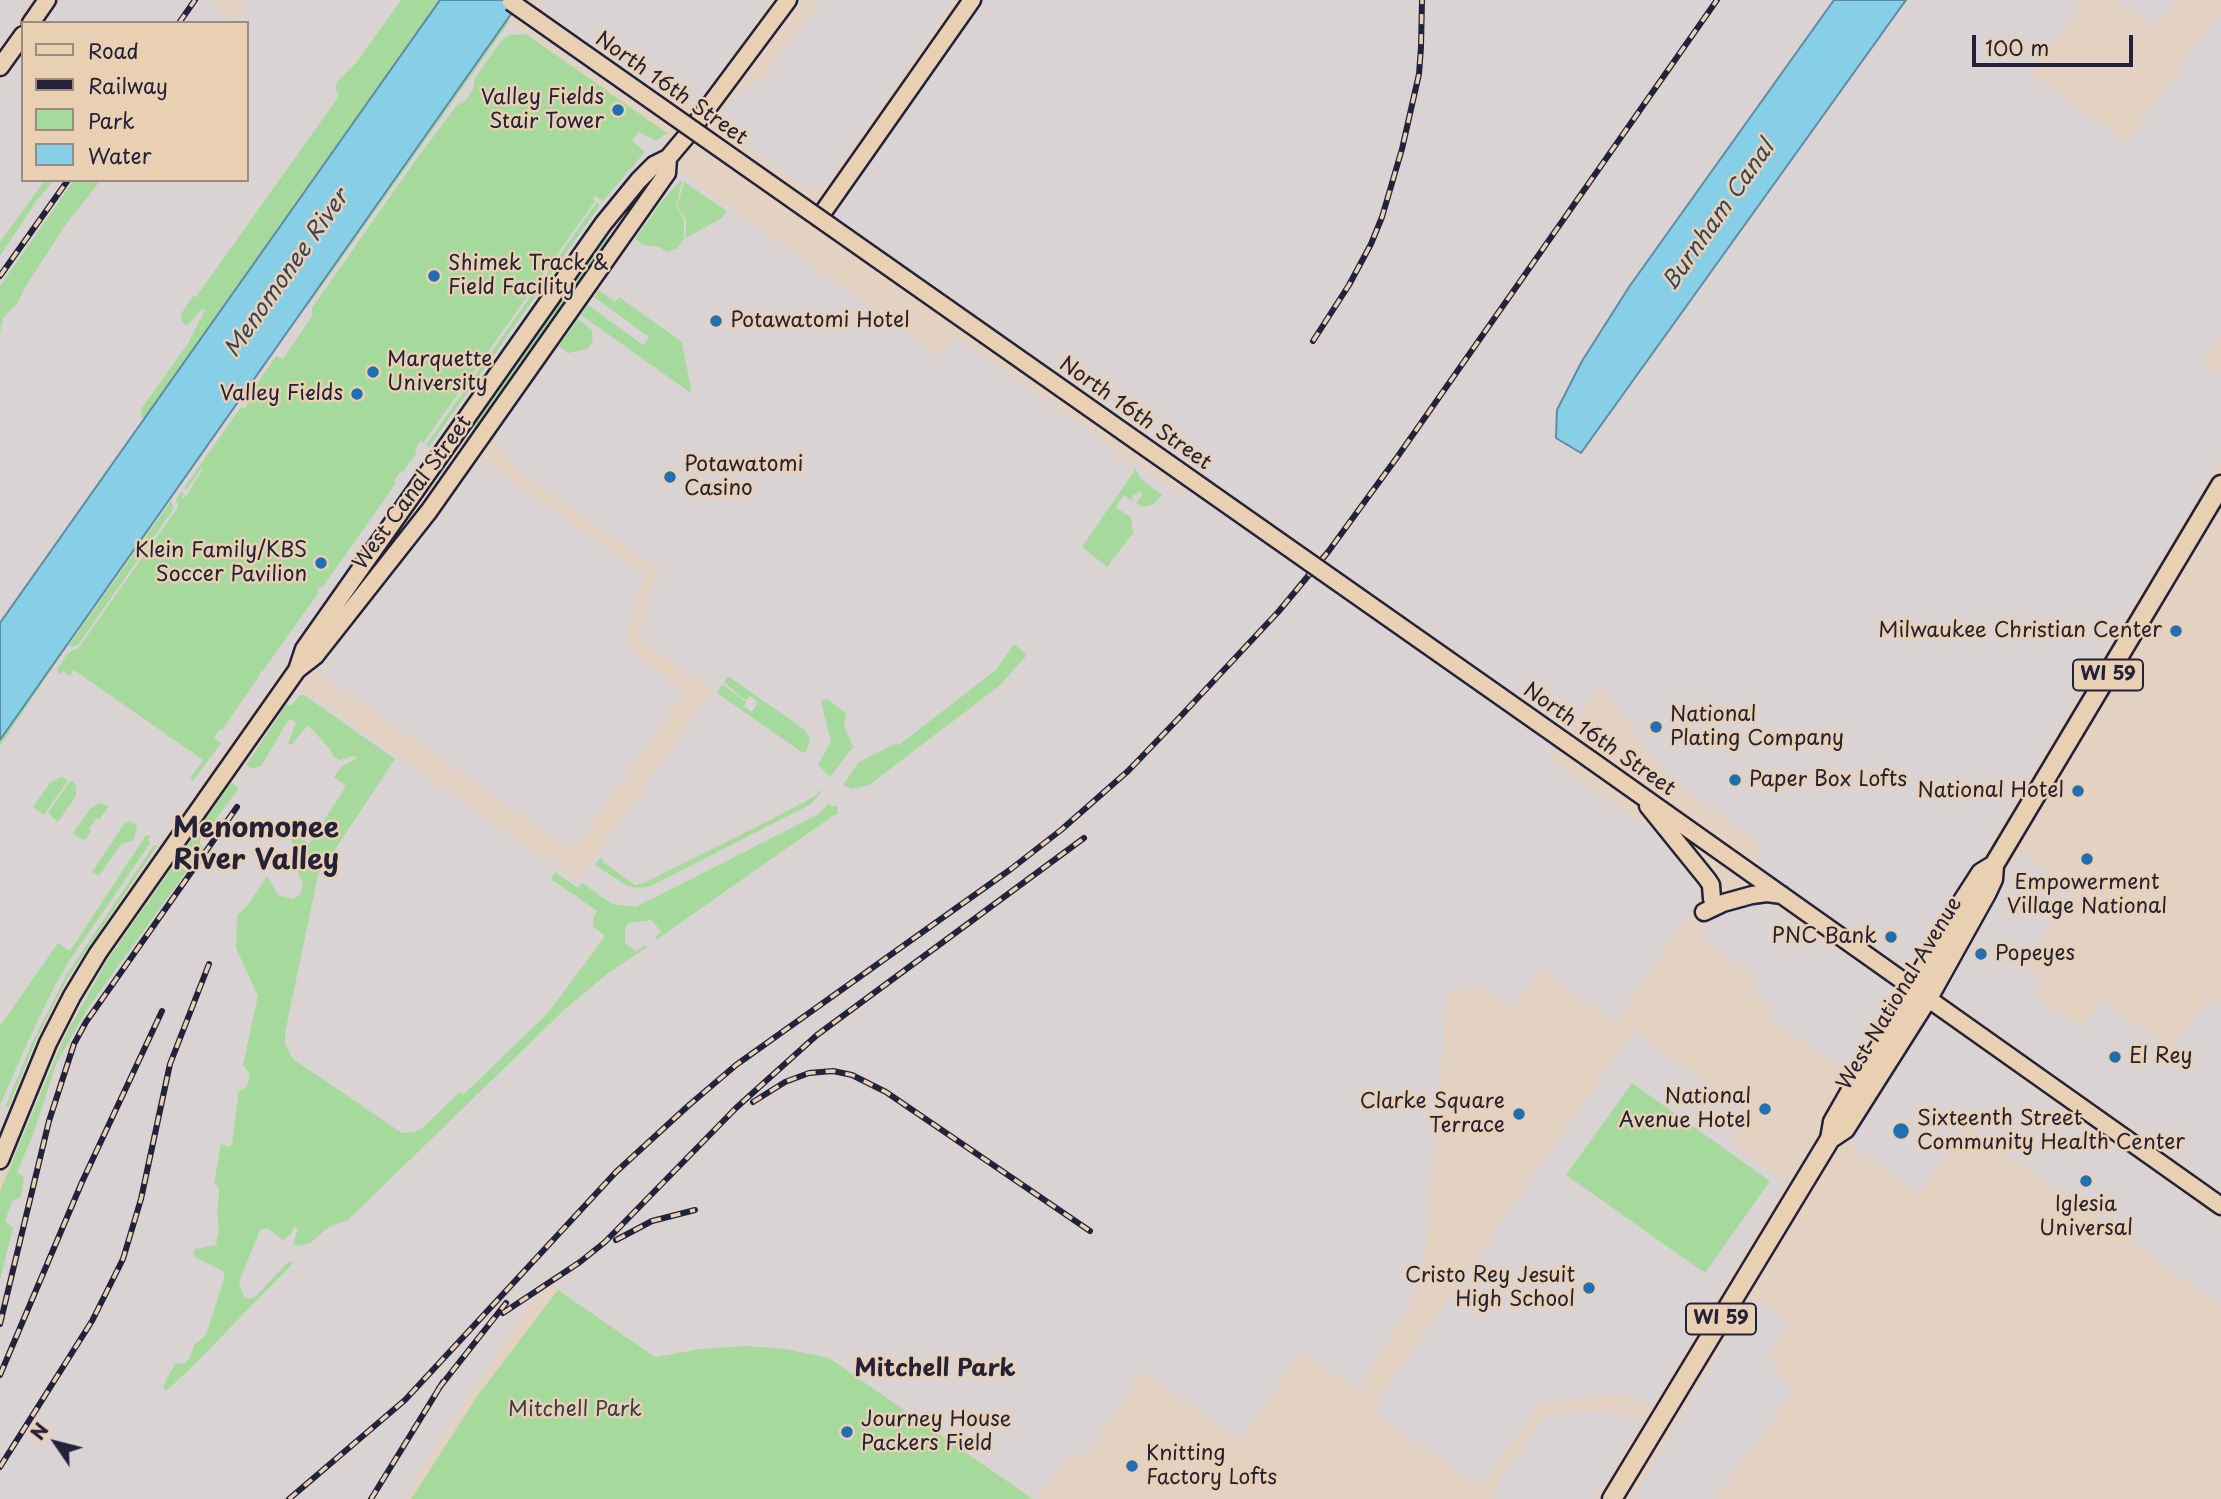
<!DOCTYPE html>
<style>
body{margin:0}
#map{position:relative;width:2221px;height:1499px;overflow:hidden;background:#e3d1c1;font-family:"Playpen Sans",sans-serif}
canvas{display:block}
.legend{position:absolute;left:21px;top:21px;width:228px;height:161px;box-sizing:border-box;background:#ead0b2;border:2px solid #9a8a82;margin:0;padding:9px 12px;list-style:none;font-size:21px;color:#22223b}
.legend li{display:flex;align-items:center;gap:14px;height:35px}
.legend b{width:35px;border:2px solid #9a8a82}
.north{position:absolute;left:21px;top:1408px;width:70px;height:70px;-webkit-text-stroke:5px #ead0b2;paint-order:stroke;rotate:305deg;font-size:19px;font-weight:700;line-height:28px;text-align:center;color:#22223b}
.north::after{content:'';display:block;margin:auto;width:24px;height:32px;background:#22223b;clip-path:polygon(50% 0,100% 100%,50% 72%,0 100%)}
.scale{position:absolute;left:1972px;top:35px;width:161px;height:32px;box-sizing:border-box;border:4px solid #22223b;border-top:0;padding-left:9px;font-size:21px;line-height:24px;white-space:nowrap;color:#22223b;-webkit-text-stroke:5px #ead0b2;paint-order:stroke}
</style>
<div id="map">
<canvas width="2221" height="1499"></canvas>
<ul class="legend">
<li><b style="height:9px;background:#ead0b2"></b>Road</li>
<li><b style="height:9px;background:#22223b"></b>Railway</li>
<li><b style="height:19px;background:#a6da9c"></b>Park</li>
<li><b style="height:19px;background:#87cfe7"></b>Water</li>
</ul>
<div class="north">N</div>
<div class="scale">100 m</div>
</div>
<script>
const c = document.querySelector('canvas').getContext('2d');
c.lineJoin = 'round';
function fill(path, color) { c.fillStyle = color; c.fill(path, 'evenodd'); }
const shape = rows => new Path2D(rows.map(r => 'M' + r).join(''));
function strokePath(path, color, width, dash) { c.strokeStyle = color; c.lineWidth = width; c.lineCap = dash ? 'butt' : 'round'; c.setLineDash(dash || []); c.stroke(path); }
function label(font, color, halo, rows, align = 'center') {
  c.font = font + ' "Playpen Sans",sans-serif'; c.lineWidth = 5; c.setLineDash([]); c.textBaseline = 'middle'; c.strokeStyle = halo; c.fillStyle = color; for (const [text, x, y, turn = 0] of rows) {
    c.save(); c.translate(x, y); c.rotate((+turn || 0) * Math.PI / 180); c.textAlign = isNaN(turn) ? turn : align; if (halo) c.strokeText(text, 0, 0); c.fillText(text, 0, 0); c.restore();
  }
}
fill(shape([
 [0,0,32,0,0,46],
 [61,0,217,0,215,3,218,10,232,20,247,0,440,0,0,623,0,86,23,54,23,180,247,180,247,23,45,23],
 [539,0,771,0,695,107,689,103,687,105,667,91,650,114,530,30,544,9,545,4],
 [820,0,954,0,828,182,811,189,798,183,716,125,717,123,714,121,734,96,765,76],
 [980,0,1834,0,1629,287,1581,453,1906,0,2084,0,2031,74,2127,142,2221,11,2221,335,2202,362,2221,375,2221,459,1849,1074,1768,1017,1774,1008,1751,993,1761,979,1698,936,1717,911,1763,899,1833,948,1847,929,1759,866,1756,857,1762,845,1670,778,1601,686,1550,761,1651,829,1658,829,1700,878,1703,893,1615,1023,1541,969,1512,1009,1480,986,1447,992,1422,1283,1359,1390,1301,1352,1241,1440,1143,1371,1087,1454,1067,1456,1037,1499,1033,1499,829,1358,786,1349,745,1346,701,1349,655,1357,551,1284,528,1307,428,1458,406,1499,0,1499,0,1190,54,1059,91,987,117,946,294,695,302,691,310,694,547,861,553,859,561,865,562,871,577,882,713,689,697,678,694,678,639,638,652,588,662,572,514,467,501,450,494,429,671,178,678,174,683,174,940,356,955,336,1117,450,1114,455,1131,467,1135,462,1182,496,1198,474,830,216],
 [2116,0,2176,0,2155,28],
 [507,20,667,133,665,135,668,137,593,226,92,939,67,979,43,1025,0,1128,0,740,299,312,306,306],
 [475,456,643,573,644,579,627,630,628,645,638,656,685,691,578,844,572,847,565,846,323,675,319,669,321,660],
 [2020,851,2075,891,2023,965,2044,980,2034,994,2082,1029,2102,1001,2172,1049,2209,997,2221,1005,2221,1192,1941,994,1943,986],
 [1929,1014,2221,1220,2221,1305,1967,1126,1920,1193,1852,1145,1851,1140,1924,1019],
 [1633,1031,1751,1114,1731,1143,1786,1182,1653,1404,1648,1405,1628,1395,1616,1393,1538,1405,1483,1484,1479,1486,1376,1414,1374,1406],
 [1755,1299,1790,1323,1766,1358,1781,1368,1777,1374,1796,1388,1715,1499,1633,1499,1750,1300],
 [1600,1409,1626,1415,1641,1423,1595,1499,1498,1499,1492,1495,1493,1490,1543,1416]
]), '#dad3d3');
fill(shape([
 [401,0,440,0,145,418,141,417,142,408,187,345,205,310,202,309,187,326,182,322,181,314,193,296,196,297,339,96,335,89,337,82,356,63],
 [507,20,509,22,456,97,307,307,300,312,67,646,0,746,0,740,214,433],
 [526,34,667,133,656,141,639,132,632,141,645,152,603,201,595,196,593,199,595,201,423,443,421,440,415,450,417,452,402,473,400,472,394,481,396,483,322,588,320,587,317,590,319,592,262,672,260,671,260,675,222,730,220,729,214,738,221,743,193,781,190,779,203,760,74,670,69,676,63,671,60,675,57,669,68,653,75,649,77,650,178,507,176,499,181,492,184,494,181,500,187,495,203,469,201,469,186,490,184,488,241,407,245,408,252,398,250,394,276,356,283,359,312,316,312,308,415,161,457,105,466,100,473,89,475,78,501,41,509,35],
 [45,180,54,180,37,200,0,256,0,242],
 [74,180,101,180,66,224,24,289,17,304,3,318,0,334,0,286],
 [680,181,682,181,676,207,684,219,684,239,677,248,667,252,659,247,644,245,635,239,661,202],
 [684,182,727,211,722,218,686,238,686,219,677,207],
 [597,202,600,205,429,447,426,445],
 [603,207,606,208,434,451,432,449],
 [602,235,606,236,609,242,476,430,473,428,474,420],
 [599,290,615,302,619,297,682,342,692,394,581,315,588,305,643,345,649,337,594,297],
 [578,319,592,330,593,342,587,349,568,353,559,346],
 [1132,466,1135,468,1141,479,1162,495,1153,505,1142,507,1136,503,1143,494,1139,491,1136,495,1133,494,1132,501,1124,495,1116,507,1131,518,1133,533,1107,567,1082,547,1135,470],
 [171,501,174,508,78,645,71,647,69,645],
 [1014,644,1027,655,999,686,869,785,852,789,843,785,859,762,895,744,899,745,997,669],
 [728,676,805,730,810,740,806,752,803,753,717,693,722,684,746,702,744,706,751,712,755,708,757,701,750,696,747,700,742,698,724,682],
 [300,695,304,695,395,759,318,875,285,1033,285,1044,293,1059,402,1133,414,1132,421,1129,460,1092,463,1095,548,1013,605,936,593,926,593,919,597,911,551,879,555,872,578,888,582,883,612,904,636,907,819,814,829,803,832,807,838,806,837,815,834,815,656,940,655,938,661,931,651,920,629,923,625,928,625,943,636,951,646,945,647,947,607,974,564,1010,348,1220,329,1227,310,1243,299,1246,293,1244,298,1228,294,1227,292,1233,283,1240,267,1228,260,1230,239,1282,244,1297,249,1299,255,1297,287,1263,291,1261,293,1263,190,1369,166,1391,163,1386,174,1366,177,1363,184,1364,190,1357,194,1345,204,1337,208,1329,224,1279,224,1272,194,1256,193,1252,195,1249,216,1245,219,1229,217,1213,219,1196,219,1188,214,1184,221,1144,229,1147,232,1144,239,1091,247,1087,250,1074,243,1065,258,996,236,948,237,916,248,905,267,876,278,895,292,899,300,895,303,883,298,873,291,837,295,834,309,844,346,786,334,777,341,767,357,758,354,756,340,760,333,756,330,749,308,725,292,744,288,744,296,722,289,719,261,766,252,769,246,765,287,704,291,706],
 [827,699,846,713,844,726,853,747,830,777,818,764,831,742,821,701],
 [61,777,68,780,44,815,33,807,50,783],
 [70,781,73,781,76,786,76,796,58,822,48,813],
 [231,783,237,786,237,791,200,840,200,844,204,847,88,1008,56,1064,34,1132,17,1172,24,1177,22,1191,20,1198,12,1201,5,1221,13,1228,0,1280,0,1191,63,1040,106,962],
 [818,790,821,792,811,804,651,886,639,888,627,886,595,865,601,857,604,860,603,862,635,885,644,883,776,817,817,795],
 [99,803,109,806,99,820,97,818,89,829,91,831,85,840,80,838,73,833,90,809],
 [130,821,137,825,135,836,132,841,121,844,99,876,92,872,124,824],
 [146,835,151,836,148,840,151,842,70,960,56,983,29,1039,0,1105,0,1026,58,943,70,951],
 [154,845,157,846,67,979,36,1040,9,1106,5,1107,33,1041,67,974],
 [1632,1083,1770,1181,1705,1273,1566,1175],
 [558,1290,655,1357,701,1349,745,1346,786,1349,829,1358,1033,1499,411,1499,478,1395]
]), '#a6da9c');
const water = shape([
 [440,0,521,0,0,740,0,623,440,0],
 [1834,0,1906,0,1581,453,1556,438,1557,410,1582,361,1629,287,1834,0]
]);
fill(water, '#87cfe7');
strokePath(water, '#5f8aa2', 2);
const secondary = shape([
 [31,23,47,0],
 [0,67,23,35],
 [819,218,972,0],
 [297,670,315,656,429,511,667,173,668,158],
 [1591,760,2221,1206],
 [1648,806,1707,879,1711,885,1712,899],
 [1704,912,1723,903,1752,895,1767,893,1782,895],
 [0,1160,48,1043,72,996,98,953,297,670,304,649,603,224,639,180,654,165,668,158,689,133,788,0]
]);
const primary = shape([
 [1830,1139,1845,1129,1928,998,1987,892,1993,879,1994,865],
 [1612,1499,1830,1139,1833,1122,1857,1080,1876,1054,1952,918,1981,873,1994,865,2221,485]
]);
strokePath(secondary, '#22223b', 21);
strokePath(primary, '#22223b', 23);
strokePath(secondary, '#ead0b2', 16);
strokePath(primary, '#ead0b2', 18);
const rail = shape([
 [179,23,195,0],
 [0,276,68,180],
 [1313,341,1349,285,1371,244,1382,217,1402,149,1419,74,1421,47,1422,0],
 [753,1102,785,1082,809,1073,833,1071,852,1075,886,1092,1090,1231],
 [616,1240,652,1221,695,1210],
 [503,1313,580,1262,605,1242,736,1108,817,1035,1084,838],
 [0,1324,49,1121,74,1044,86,1022,237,807],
 [0,1375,82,1182,162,1011],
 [439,1388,506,1303],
 [0,1467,92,1321,123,1259,141,1199,170,1064,209,964],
 [289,1499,405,1400,616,1172,688,1106,736,1065,1011,869,1061,830,1128,771,1179,718,1279,611,1328,552,1398,456,1717,0],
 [371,1499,443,1382]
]);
strokePath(rail, '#22223b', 6);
strokePath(rail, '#ead0b2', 3.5, [10]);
const secondaryBridge = shape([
 [511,2,1591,760]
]);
strokePath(secondaryBridge, '#22223b', 21, []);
strokePath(secondaryBridge, '#ead0b2', 16);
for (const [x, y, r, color] of [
 [618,110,7,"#1f6fb2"],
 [434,276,7,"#1f6fb2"],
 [716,321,7,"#1f6fb2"],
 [373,372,7,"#1f6fb2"],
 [357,394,7,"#1f6fb2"],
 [670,477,7,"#1f6fb2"],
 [321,563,7,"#1f6fb2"],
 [2176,631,7,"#1f6fb2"],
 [1656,727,7,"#1f6fb2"],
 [1735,780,7,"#1f6fb2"],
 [2078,791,7,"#1f6fb2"],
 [2087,859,7,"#1f6fb2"],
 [1891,937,7,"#1f6fb2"],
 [1981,954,7,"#1f6fb2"],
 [2115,1057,7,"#1f6fb2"],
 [1765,1109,7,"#1f6fb2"],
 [1519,1114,7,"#1f6fb2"],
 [1901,1131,9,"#1f6fb2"],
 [2086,1181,7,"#1f6fb2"],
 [1589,1288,7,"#1f6fb2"],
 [847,1432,7,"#1f6fb2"],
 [1132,1466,7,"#1f6fb2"]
]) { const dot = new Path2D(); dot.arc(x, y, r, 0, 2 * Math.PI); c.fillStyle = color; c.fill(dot); strokePath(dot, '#ead0b2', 2.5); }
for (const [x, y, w] of [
 [2108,675,70],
 [1721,1319,70]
]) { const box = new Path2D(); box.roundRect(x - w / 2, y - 15.5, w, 31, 5); c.fillStyle = '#ead0b2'; c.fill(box); strokePath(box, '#22223b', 2); }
label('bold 19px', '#22223b', null, [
 ["WI 59",2108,675],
 ["WI 59",1721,1319]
]);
label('21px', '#22223b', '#ead0b2', [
 ["North 16th Street",671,89,35],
 ["North 16th Street",1135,414,35],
 ["West Canal Street",413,493,-54],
 ["North 16th Street",1599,740,35],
 ["West National Avenue",1900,994,-59]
]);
label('21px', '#22223b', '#ead0b2', [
 ["Valley Fields",604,98,"right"],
 ["Stair Tower",604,122,"right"],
 ["Shimek Track &",448,264],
 ["Field Facility",448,288],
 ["Potawatomi Hotel",730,321],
 ["Marquette",387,360],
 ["University",387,384],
 ["Valley Fields",343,394,"right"],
 ["Potawatomi",684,465],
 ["Casino",684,489],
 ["Klein Family/KBS",307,551,"right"],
 ["Soccer Pavilion",307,575,"right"],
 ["Milwaukee Christian Center",2162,631,"right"],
 ["National",1670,715],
 ["Plating Company",1670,739],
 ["Paper Box Lofts",1749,780],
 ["National Hotel",2064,791,"right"],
 ["Empowerment",2087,883,"center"],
 ["Village National",2087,907,"center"],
 ["PNC Bank",1877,937,"right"],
 ["Popeyes",1995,954],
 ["El Rey",2129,1057],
 ["National",1751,1097,"right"],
 ["Avenue Hotel",1751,1121,"right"],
 ["Clarke Square",1505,1102,"right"],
 ["Terrace",1505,1126,"right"],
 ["Sixteenth Street",1917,1119],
 ["Community Health Center",1917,1143],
 ["Iglesia",2086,1205,"center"],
 ["Universal",2086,1229,"center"],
 ["Cristo Rey Jesuit",1575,1276,"right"],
 ["High School",1575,1300,"right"],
 ["Journey House",861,1420],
 ["Packers Field",861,1444],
 ["Knitting",1146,1454],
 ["Factory Lofts",1146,1478]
], 'left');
label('21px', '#363e4a', '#ead0b2', [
 ["Mitchell Park",575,1410]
]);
label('italic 23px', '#36455d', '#ead0b2', [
 ["Burnham Canal",1719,216,-55],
 ["Menomonee River",287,274,-55]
]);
label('bold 24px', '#22223b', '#ead0b2', [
 ["Mitchell Park",935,1369]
]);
label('bold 28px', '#22223b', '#ead0b2', [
 ["Menomonee",256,829],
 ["River Valley",256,861]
]);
</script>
